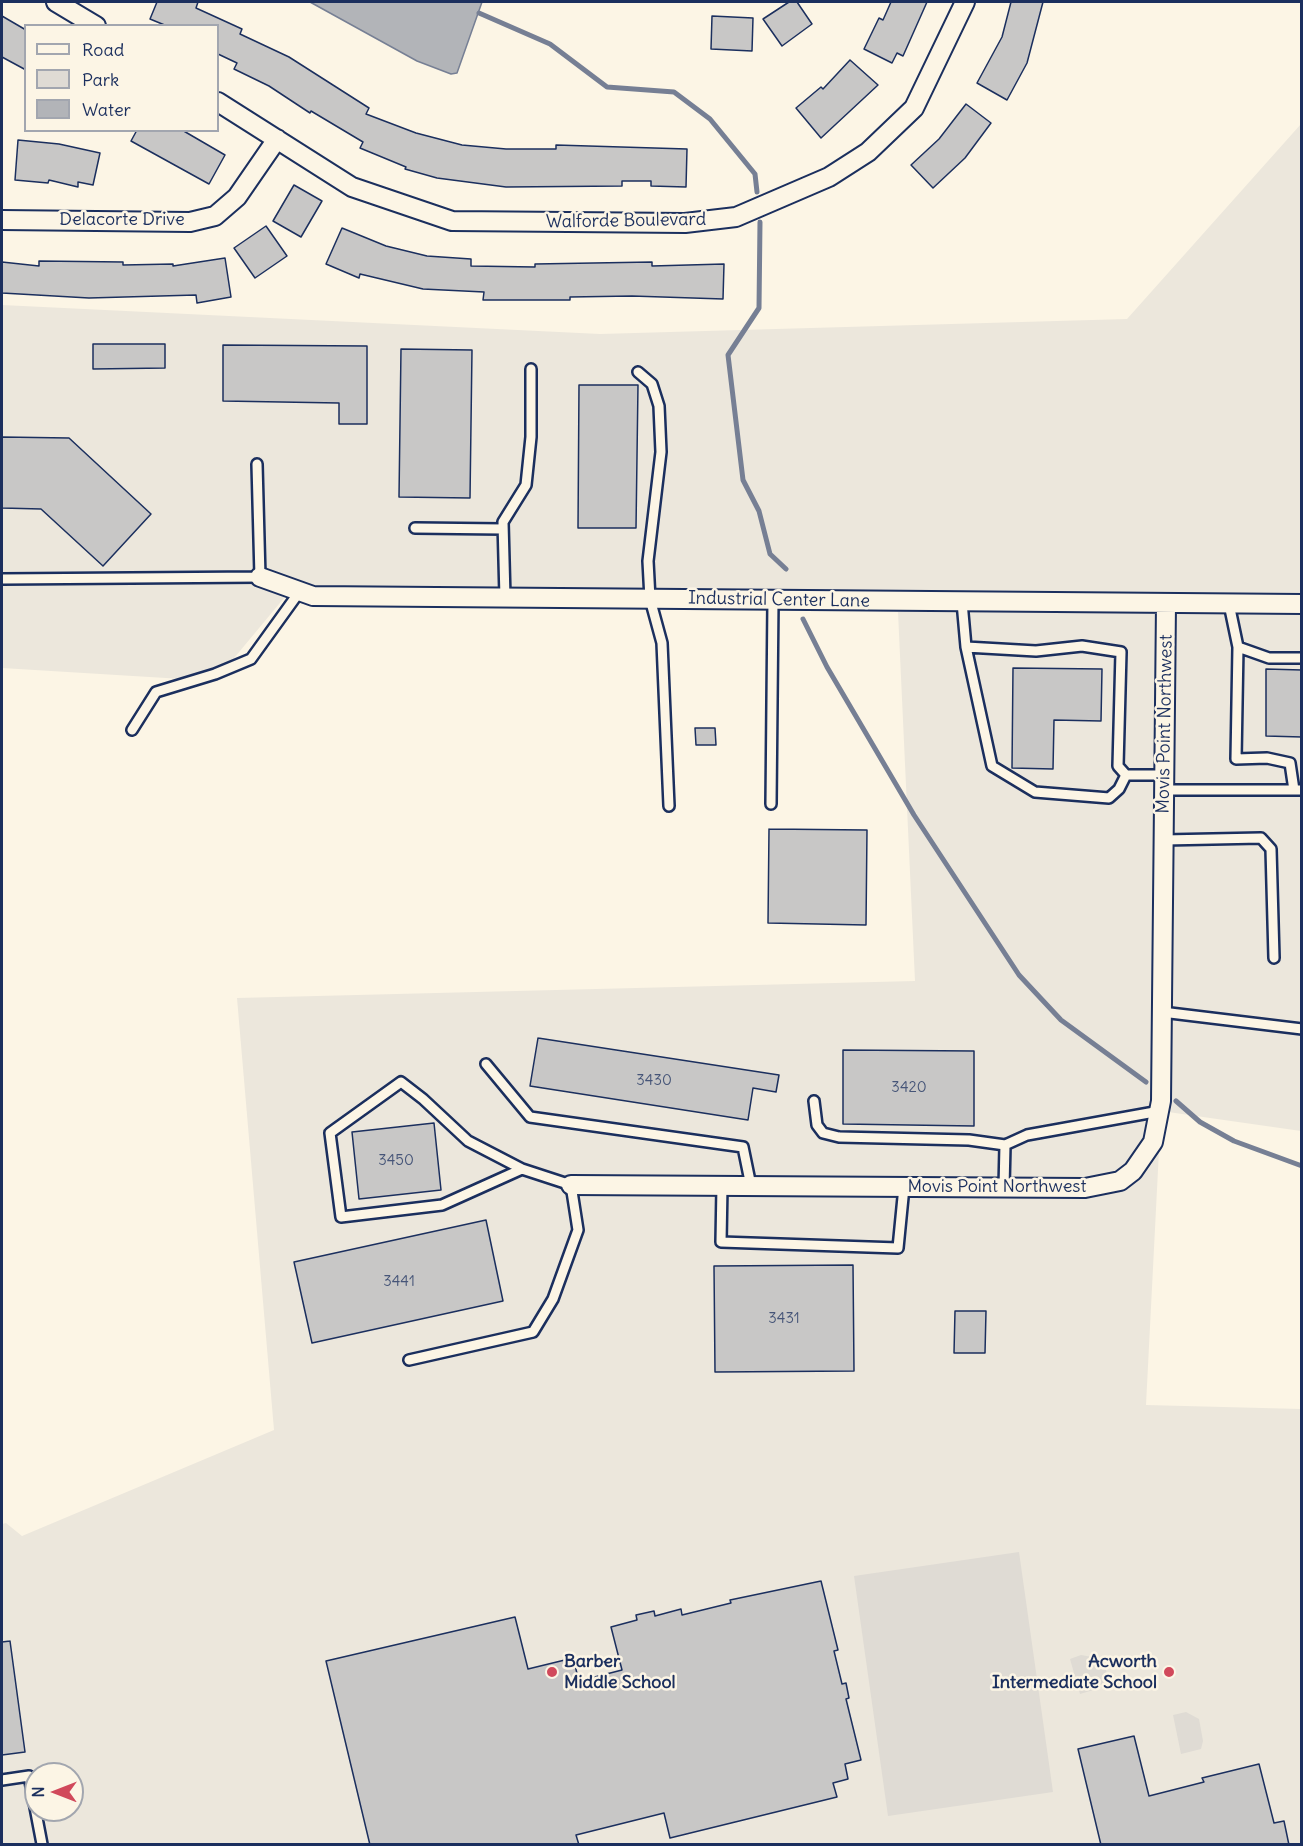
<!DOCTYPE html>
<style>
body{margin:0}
#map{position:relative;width:1303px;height:1846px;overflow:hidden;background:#fcf5e5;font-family:Delius,sans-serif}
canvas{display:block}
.frame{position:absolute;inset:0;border:3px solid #1b2f5e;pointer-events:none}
.legend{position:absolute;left:24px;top:24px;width:195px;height:108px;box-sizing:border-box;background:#fcf5e5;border:2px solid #a2a6af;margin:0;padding:8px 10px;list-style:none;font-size:18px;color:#1b2f5e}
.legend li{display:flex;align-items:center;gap:12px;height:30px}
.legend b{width:30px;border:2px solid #a2a6af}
.north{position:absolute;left:24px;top:1762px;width:60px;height:60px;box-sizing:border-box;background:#fcf5e5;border:2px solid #a2a6af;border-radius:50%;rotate:270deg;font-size:16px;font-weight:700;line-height:24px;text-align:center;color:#1b2f5e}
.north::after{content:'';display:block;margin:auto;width:21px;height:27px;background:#d1495b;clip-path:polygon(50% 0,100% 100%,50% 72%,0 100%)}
</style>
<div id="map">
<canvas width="1303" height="1846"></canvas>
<div class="frame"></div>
<ul class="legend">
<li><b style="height:8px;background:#fcf5e5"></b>Road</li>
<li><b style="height:16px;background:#dfdbd4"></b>Park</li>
<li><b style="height:16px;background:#b2b4b8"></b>Water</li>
</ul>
<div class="north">N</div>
</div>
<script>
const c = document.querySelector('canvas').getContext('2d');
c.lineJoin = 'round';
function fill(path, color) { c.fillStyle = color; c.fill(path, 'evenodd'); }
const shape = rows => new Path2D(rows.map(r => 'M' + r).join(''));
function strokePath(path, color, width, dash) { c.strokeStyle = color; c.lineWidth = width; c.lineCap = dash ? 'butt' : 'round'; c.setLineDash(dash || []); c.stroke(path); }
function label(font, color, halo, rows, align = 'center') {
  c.font = font + ' Delius,sans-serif'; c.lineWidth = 5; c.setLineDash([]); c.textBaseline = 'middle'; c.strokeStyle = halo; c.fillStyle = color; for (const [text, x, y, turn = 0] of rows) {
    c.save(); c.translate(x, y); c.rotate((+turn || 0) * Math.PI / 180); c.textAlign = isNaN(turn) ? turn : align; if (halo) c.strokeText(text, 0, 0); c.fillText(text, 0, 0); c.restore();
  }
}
fill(shape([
 [1301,124,1301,1131,1161,1111,1146,1405,1301,1409,1301,1844,2,1844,2,1524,6,1523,22,1536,274,1430,237,998,915,981,898,612,294,586,215,681,2,668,2,305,600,334,1127,319],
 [36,1774,72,1774,72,1810,36,1810]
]), '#ece7dc');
fill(shape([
 [1019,1552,1053,1792,888,1816,854,1576],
 [1081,1655,1103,1659,1110,1685,1080,1694,1070,1659],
 [1186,1712,1199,1719,1203,1741,1201,1749,1181,1754,1173,1715]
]), '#dfdbd4');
const water = shape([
 [310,2,482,2,457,73,451,74,417,61,310,2]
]);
fill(water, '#b2b4b8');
strokePath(water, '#767f94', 1.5);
strokePath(shape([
 [479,13,550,44,607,87,674,92,710,119,755,174,757,192],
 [760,222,759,308,728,355,743,480,759,511,770,554,786,569],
 [803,619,827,667,914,815,1019,975,1061,1020,1146,1082],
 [1176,1101,1200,1122,1234,1141,1302,1166]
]), '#767f94', 5);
const building = shape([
 [157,2,198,2,196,8,242,29,240,34,289,57,369,108,366,114,416,133,462,145,506,149,556,149,556,145,687,149,686,187,651,186,651,181,622,181,622,186,506,187,437,178,405,169,406,167,360,148,363,142,311,111,310,113,269,86,234,69,237,63,218,54,218,26,167,26,150,19,157,2],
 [789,2,797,2,812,24,782,46,763,19,789,2],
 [891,2,927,2,903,56,897,53,892,63,864,49,879,18,883,20,891,2],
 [1011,2,1043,2,1027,63,1007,100,977,83,1002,37,1011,2],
 [2,16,26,30,26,70,2,57,2,16],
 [712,16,753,18,752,51,711,49,712,16],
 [850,60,878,85,821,138,796,108,821,87,823,89,850,60],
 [966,104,991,123,965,158,933,188,911,165,939,139,966,104],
 [137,130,182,130,225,155,209,184,131,141,137,130],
 [18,140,59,144,100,153,93,185,78,182,78,187,49,180,48,183,15,180,18,140],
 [294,185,322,201,301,237,273,221,294,185],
 [266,226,287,256,255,278,234,248,266,226],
 [342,228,386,246,427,256,471,259,471,266,535,267,535,264,652,262,652,266,724,264,723,299,632,296,570,297,570,300,483,300,484,292,423,289,360,274,359,278,326,264,342,228],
 [225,258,231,297,197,303,196,295,89,298,2,293,2,262,39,266,39,261,123,262,123,265,173,264,173,266,225,258],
 [93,344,165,344,165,368,93,369,93,344],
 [223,345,367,346,367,424,339,424,339,403,223,401,223,345],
 [401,349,472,350,470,498,399,497,401,349],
 [579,385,638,385,636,528,578,528,579,385],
 [2,437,69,438,151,514,103,566,41,509,2,508,2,437],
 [1013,668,1102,669,1101,721,1054,720,1053,769,1012,768,1013,668],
 [1266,669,1302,670,1302,737,1266,736,1266,669],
 [695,728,715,728,716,745,696,745,695,728],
 [769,829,867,830,866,925,768,923,769,829],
 [538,1038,779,1075,776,1092,753,1088,748,1120,530,1086,538,1038],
 [843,1050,974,1051,974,1126,843,1124,843,1050],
 [434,1123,441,1190,359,1199,352,1132,434,1123],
 [486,1220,503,1301,312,1343,294,1262,486,1220],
 [853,1265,854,1371,715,1372,714,1266,853,1265],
 [955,1311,986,1311,985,1353,954,1353,955,1311],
 [821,1581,838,1650,834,1651,842,1684,846,1683,849,1698,846,1699,861,1760,845,1764,848,1779,833,1783,837,1797,670,1838,664,1813,576,1835,579,1845,370,1845,326,1661,515,1617,528,1669,573,1658,579,1681,622,1670,611,1627,637,1620,636,1615,654,1611,655,1616,681,1609,682,1615,731,1603,730,1600,821,1581],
 [10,1641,25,1752,2,1755,2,1642,10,1641],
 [1134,1736,1149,1796,1204,1782,1202,1778,1259,1764,1274,1823,1284,1821,1289,1845,1101,1845,1078,1749,1134,1736]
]);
fill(building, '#c8c7c6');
strokePath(building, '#1b2f5e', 1.5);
const lane = shape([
 [638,372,652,384,659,406,661,452,648,561,650,599,662,643,669,806],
 [415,528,503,529],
 [2,579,260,577,257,464],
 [505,598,503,522,526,485,531,437,531,369],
 [962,602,966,647,1036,651,1082,646,1121,652,1118,766,1126,775,1164,775],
 [1229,604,1238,647,1269,658,1302,658],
 [966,647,992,766,1035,792,1109,798,1119,789,1126,775],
 [1238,647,1236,759,1267,758,1290,763,1294,790],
 [132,730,156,692,215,674,251,659,300,591],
 [1164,790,1302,790],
 [771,804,773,600],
 [1164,840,1261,838,1271,849,1274,958],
 [1162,1012,1302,1029],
 [486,1064,530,1117,743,1147,751,1186],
 [814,1101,817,1125,823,1133,839,1137,969,1140,1005,1145],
 [722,1186,721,1242,898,1248,904,1187],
 [1004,1188,1005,1145,1027,1135,1160,1111],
 [409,1360,533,1332,553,1299,578,1230,571,1185,522,1169,468,1141,423,1099,401,1082,330,1133,341,1217,442,1205,522,1169],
 [2,1780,29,1776,42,1844]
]);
const street = shape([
 [56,2,96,26],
 [218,102,352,187,452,221,685,223,736,217,829,177,868,152,914,108,965,2],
 [2,220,190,222,215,216,237,197,277,139],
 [260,577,313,596,1302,604],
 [571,1185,1085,1188,1120,1181,1133,1171,1153,1142,1161,1101,1166,604]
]);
strokePath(lane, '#1b2f5e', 14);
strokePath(street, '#1b2f5e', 22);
strokePath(lane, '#fcf5e5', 9);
strokePath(street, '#fcf5e5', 18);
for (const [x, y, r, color] of [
 [552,1672,6,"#d1495b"],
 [1169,1672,6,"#d1495b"]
]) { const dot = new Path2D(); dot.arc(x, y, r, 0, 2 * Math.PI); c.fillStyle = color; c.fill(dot); strokePath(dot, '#fcf5e5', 2); }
label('15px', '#465578', null, [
 ["3430",654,1081],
 ["3420",909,1088],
 ["3450",396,1161],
 ["3441",399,1282],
 ["3431",784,1319]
]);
label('18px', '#1b2f5e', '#fcf5e5', [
 ["Delacorte Drive",122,220],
 ["Walforde Boulevard",626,221,-1],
 ["Industrial Center Lane",779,600,1],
 ["Movis Point Northwest",1165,724,-89],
 ["Movis Point Northwest",997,1187]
]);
label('bold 18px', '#1b2f5e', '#fcf5e5', [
 ["Barber",564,1662],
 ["Middle School",564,1683],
 ["Acworth",1157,1662,"right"],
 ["Intermediate School",1157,1683,"right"]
], 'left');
</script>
